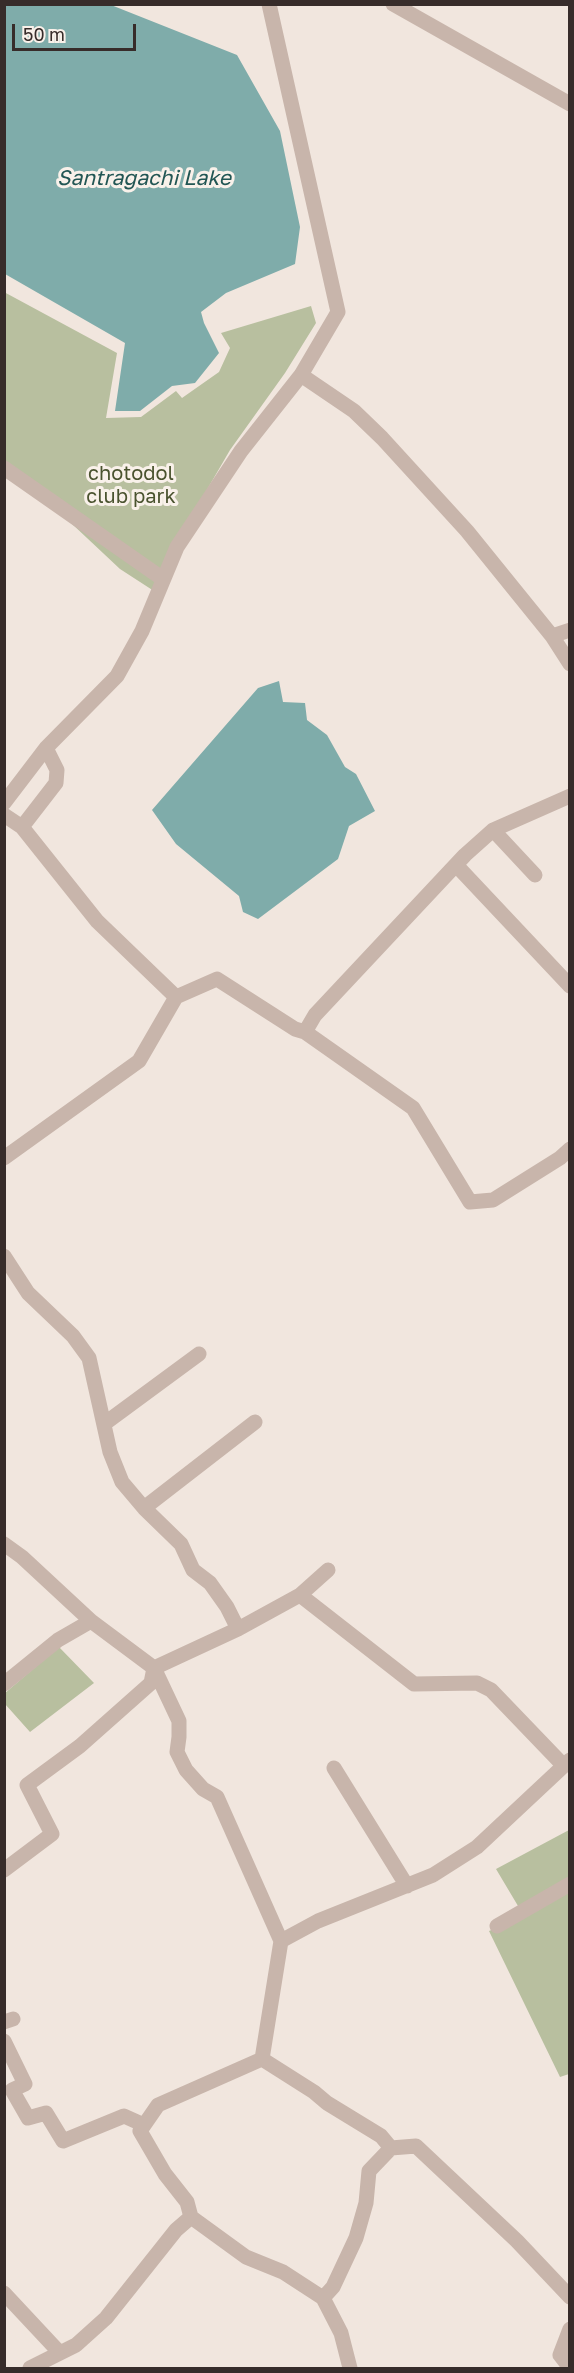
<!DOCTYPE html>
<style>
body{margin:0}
#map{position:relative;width:574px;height:2373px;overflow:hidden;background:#f1e6de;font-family:"Golos Text",sans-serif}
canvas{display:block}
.frame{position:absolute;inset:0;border:6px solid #372c2a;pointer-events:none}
.scale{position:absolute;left:12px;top:24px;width:124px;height:27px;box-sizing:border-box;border:3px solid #372c2a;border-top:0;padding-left:8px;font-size:18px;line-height:21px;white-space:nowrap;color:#372c2a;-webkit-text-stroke:4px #f9f1ea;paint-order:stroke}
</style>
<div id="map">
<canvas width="574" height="2373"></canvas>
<div class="frame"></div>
<div class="scale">50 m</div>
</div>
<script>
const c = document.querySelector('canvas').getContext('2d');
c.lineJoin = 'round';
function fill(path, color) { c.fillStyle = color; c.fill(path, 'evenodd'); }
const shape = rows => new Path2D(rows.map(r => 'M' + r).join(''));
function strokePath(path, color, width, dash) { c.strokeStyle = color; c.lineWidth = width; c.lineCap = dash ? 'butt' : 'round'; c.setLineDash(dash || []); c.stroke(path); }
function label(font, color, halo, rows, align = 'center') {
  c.font = font + ' "Golos Text",sans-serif'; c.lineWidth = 6; c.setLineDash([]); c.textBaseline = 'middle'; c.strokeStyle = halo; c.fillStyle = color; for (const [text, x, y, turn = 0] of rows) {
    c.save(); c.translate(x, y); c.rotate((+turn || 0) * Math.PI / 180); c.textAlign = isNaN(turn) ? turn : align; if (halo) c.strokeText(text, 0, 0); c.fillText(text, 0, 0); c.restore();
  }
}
fill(shape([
 [4,292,117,353,106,418,141,417,176,391,182,398,219,372,230,348,221,333,311,306,316,323,285,373,230,450,175,545,157,593,120,569,5,461],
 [59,1647,94,1683,30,1732,5,1704,5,1693],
 [569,1830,569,2074,560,2077,489,1931,524,1916,496,1869]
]), '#b8bf9f');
fill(shape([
 [5,4,111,5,237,55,280,131,300,227,295,264,226,293,201,312,204,323,219,353,195,383,172,386,140,411,115,411,125,343,5,274],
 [279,681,283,702,305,703,307,720,327,735,345,767,356,774,375,811,349,826,338,859,258,919,243,912,239,896,176,844,152,810,258,688]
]), '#7facaa');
strokePath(shape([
 [393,4,570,104],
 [301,375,354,411,382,438,467,531,552,636,570,664],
 [4,468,163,579],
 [552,636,570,630],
 [4,803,46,748,117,676,142,631,177,547,241,451,301,375,338,312,269,4],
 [4,815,22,827,97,921,176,997],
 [22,827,56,783,57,770,46,748],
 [493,830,535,875],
 [457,866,570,986],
 [305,1032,315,1015,465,855,493,830,570,796],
 [4,1158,139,1061,176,997,217,979,295,1029,305,1032,413,1108,470,1202,493,1200,560,1158,570,1149],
 [4,1256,28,1293,73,1336,89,1358,110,1452,122,1482,144,1508,181,1544,193,1570,210,1583,227,1607,238,1629],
 [104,1424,199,1354],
 [144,1508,255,1422],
 [4,1544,22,1557,91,1621,154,1668,179,1721,179,1737,177,1752,186,1770,203,1789,217,1797,281,1941],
 [300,1595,414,1684,477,1683,491,1690,563,1765],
 [154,1668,238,1629,300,1595,328,1570],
 [4,1684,58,1640,91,1621],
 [334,1768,407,1886],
 [4,1870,52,1834,27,1785,80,1746,151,1683,154,1668],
 [497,1926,570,1884],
 [4,2022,13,2019],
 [4,2041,25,2084,12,2090,28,2118,46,2113,63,2141,124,2116,144,2125],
 [262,2059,158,2105,140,2131,165,2174,187,2202,191,2217,246,2257,283,2272,323,2298,341,2333,350,2368],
 [391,2148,416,2146,517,2241,570,2297],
 [4,2293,60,2353],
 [323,2298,333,2287,356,2238,366,2203,369,2171,391,2148,381,2136,327,2103,314,2092,262,2059,281,1941,318,1921,433,1875,477,1847,570,1760],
 [570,2329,560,2355,570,2368],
 [30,2368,76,2345,106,2318,176,2230,191,2217]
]), '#c8b5ab', 15);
label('20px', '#4a532f', '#f9f1ea', [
 ["chotodol",131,474],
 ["club park",131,497]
]);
label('italic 21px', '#225654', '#f9f1ea', [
 ["Santragachi Lake",144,178]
]);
</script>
